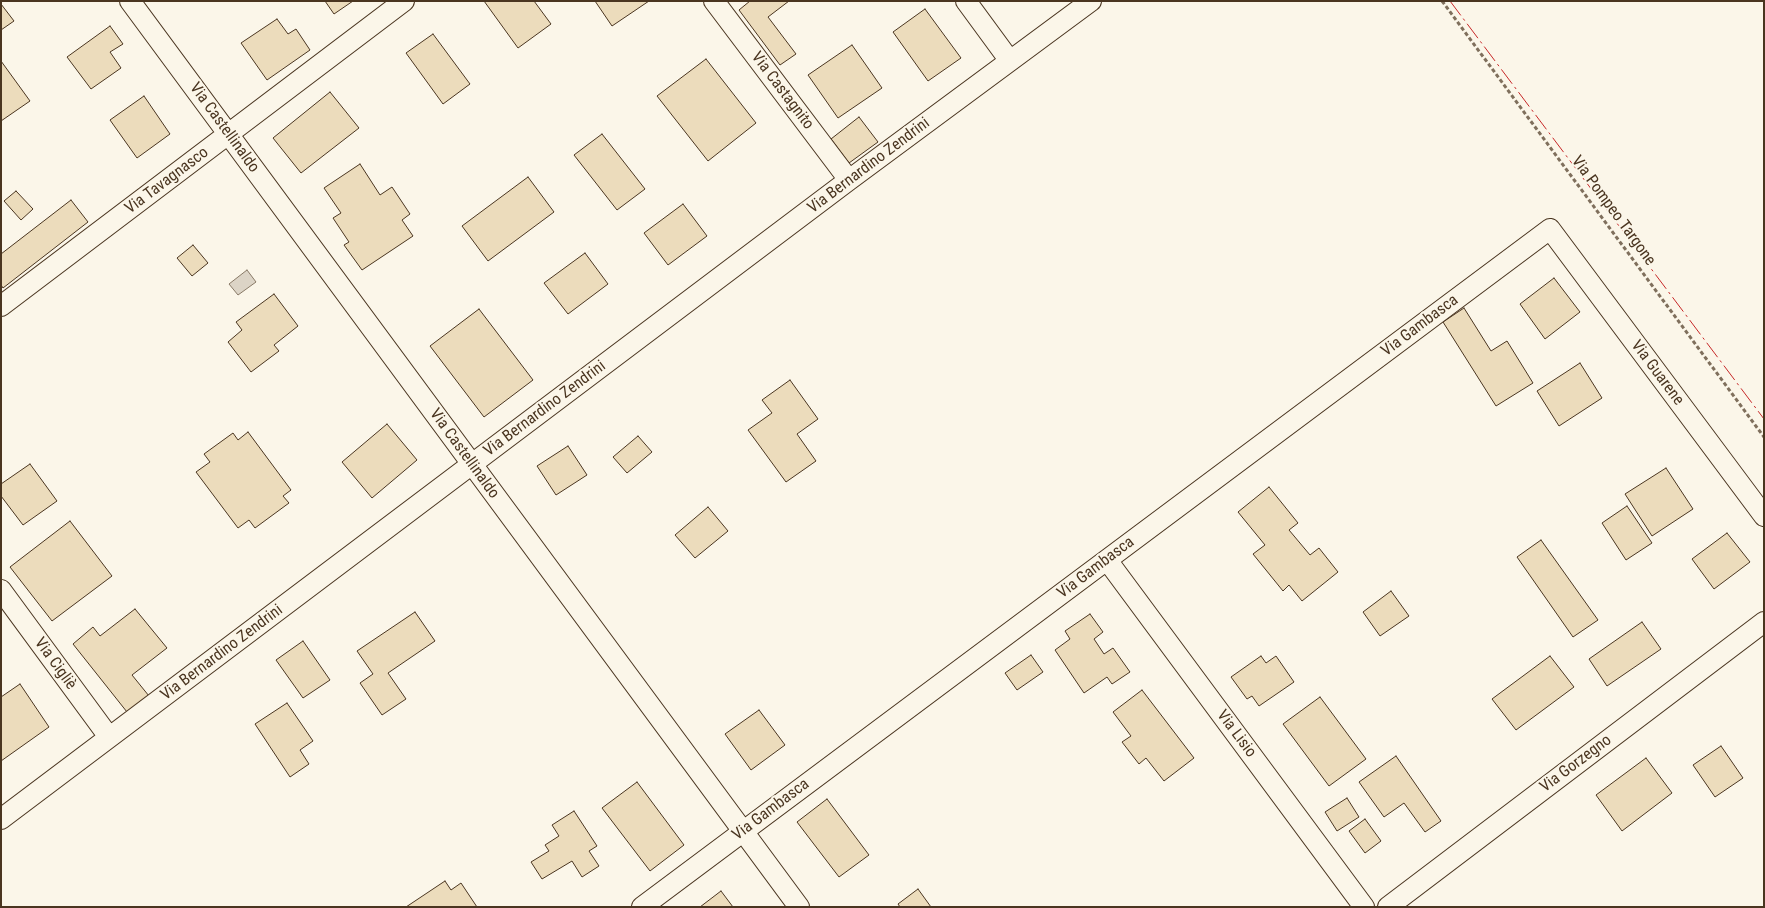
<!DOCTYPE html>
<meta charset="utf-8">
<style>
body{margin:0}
#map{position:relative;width:1765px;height:908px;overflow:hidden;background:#fbf6e9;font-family:"Roboto Condensed",sans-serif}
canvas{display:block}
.frame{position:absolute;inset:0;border:2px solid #4a3520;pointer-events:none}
</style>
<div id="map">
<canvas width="1765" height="908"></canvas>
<div class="frame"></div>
</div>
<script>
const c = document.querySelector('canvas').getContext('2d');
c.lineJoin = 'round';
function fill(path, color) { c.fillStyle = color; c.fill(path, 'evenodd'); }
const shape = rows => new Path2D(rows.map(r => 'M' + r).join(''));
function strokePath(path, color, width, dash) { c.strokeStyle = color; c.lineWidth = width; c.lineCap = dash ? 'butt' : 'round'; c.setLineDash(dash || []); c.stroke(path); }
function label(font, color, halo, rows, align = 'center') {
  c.font = font + ' "Roboto Condensed",sans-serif'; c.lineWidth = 4; c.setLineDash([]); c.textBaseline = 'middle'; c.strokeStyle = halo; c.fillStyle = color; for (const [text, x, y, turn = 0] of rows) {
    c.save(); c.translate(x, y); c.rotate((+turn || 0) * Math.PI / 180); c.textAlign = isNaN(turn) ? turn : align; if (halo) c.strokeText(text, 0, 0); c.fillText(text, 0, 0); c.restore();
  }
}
const water = shape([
 [247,270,256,282,238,295,229,284,247,270]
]);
fill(water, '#dcd4c6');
strokePath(water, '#887966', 1);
const building = shape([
 [325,1,353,1,334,14,325,1],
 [484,1,534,1,551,24,518,48,484,1],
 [595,1,649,1,612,26,595,1],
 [750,1,789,1,768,17,796,54,780,65,739,10,750,1],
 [1,4,14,21,1,30,1,4],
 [925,9,961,58,928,81,893,32,925,9],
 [277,19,288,34,296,29,310,50,267,80,241,43,277,19],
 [110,26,123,44,110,52,121,68,91,89,67,57,110,26],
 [433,34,470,84,443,104,406,53,433,34],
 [852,45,882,88,838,118,808,75,852,45],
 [706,59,756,123,708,161,657,96,706,59],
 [1,61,30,101,1,121,1,61],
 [330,92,359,128,301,173,273,138,330,92],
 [144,96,170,134,137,158,110,120,144,96],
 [859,117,878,142,849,163,831,139,859,117],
 [602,134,645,189,617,210,574,155,602,134],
 [360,164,380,195,392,187,410,214,402,220,413,236,362,270,344,245,349,242,333,218,341,213,324,188,360,164],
 [528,177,554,212,488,261,462,226,528,177],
 [16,191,33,209,21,220,4,201,16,191],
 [71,200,88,222,3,288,1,285,1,254,71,200],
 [683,204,707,236,668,265,644,233,683,204],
 [193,245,208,263,192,276,177,258,193,245],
 [585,253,608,284,568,314,544,283,585,253],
 [1554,278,1580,312,1545,339,1520,304,1554,278],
 [274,294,298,326,274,345,279,351,251,372,228,342,242,330,236,322,274,294],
 [1464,308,1491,351,1507,341,1533,383,1496,406,1443,322,1464,308],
 [479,309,533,380,484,417,430,346,479,309],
 [1580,363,1602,398,1559,426,1537,391,1580,363],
 [790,380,818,419,797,434,816,461,786,482,748,430,772,413,762,400,790,380],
 [387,424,417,460,372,498,342,462,387,424],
 [248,432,291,490,283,496,289,503,255,528,249,520,238,528,196,472,210,462,204,454,233,433,238,440,248,432],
 [638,436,652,452,627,473,613,457,638,436],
 [568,446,587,475,556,495,537,466,568,446],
 [30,464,57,501,23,525,1,496,1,484,30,464],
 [1666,468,1693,509,1652,536,1625,494,1666,468],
 [1269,487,1298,523,1289,530,1310,555,1319,548,1338,572,1302,601,1289,585,1283,591,1253,554,1265,545,1238,512,1269,487],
 [1627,506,1652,543,1626,560,1602,523,1627,506],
 [708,507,728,531,695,558,675,535,708,507],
 [70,521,112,576,52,621,10,567,70,521],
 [1727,533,1750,562,1714,589,1692,559,1727,533],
 [1541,540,1598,620,1573,637,1517,557,1541,540],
 [1391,591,1409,616,1380,636,1363,612,1391,591],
 [135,609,167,648,132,675,149,696,127,712,73,644,93,627,100,636,135,609],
 [415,612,435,641,388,673,406,699,382,715,360,683,373,674,357,651,415,612],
 [1090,614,1103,632,1094,639,1104,654,1113,648,1130,672,1112,684,1107,677,1084,693,1055,650,1070,639,1065,631,1090,614],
 [1642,622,1661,649,1607,686,1589,659,1642,622],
 [303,641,330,680,303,698,276,660,303,641],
 [1031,655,1043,672,1017,690,1005,673,1031,655],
 [1261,656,1266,663,1276,656,1294,682,1259,706,1252,696,1247,699,1231,677,1261,656],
 [1550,656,1574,687,1516,730,1492,699,1550,656],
 [20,684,49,727,1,761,1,697,20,684],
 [1142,690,1194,758,1164,781,1146,758,1139,764,1122,742,1131,736,1113,712,1142,690],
 [1320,697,1366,759,1329,786,1283,724,1320,697],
 [287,703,313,741,300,750,309,764,290,777,255,724,287,703],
 [759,710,785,745,751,770,725,734,759,710],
 [1721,746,1743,778,1715,797,1693,765,1721,746],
 [1396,756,1441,821,1425,832,1404,803,1384,817,1359,782,1396,756],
 [1646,758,1672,793,1622,831,1596,795,1646,758],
 [637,782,684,845,650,871,602,808,637,782],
 [1347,798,1359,817,1337,831,1325,812,1347,798],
 [827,799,869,855,839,877,797,822,827,799],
 [574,811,597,846,589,851,599,866,582,877,572,861,542,879,531,862,549,851,545,845,559,836,552,825,574,811],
 [1365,819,1381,841,1365,853,1349,831,1365,819],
 [445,881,451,890,461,883,477,907,406,907,445,881],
 [918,889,931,907,900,907,898,904,918,889],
 [721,891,733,907,700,907,721,891]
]);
fill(building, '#ecdcbc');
strokePath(building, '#4a3520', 1);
const minor = shape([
 [130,1,799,907],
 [714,1,849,180],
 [966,1,1010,61],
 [1,306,404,1],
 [1107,560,1364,907],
 [1,590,109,737],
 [1,819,849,180,1091,1],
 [642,907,1550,229,1764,516],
 [1388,907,1764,622]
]);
strokePath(minor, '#4a3520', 22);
strokePath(shape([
 [1442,1,1764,437]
]), '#7f6f5c', 3, [4, 2.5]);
strokePath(minor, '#fbf6e9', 20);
strokePath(shape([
 [1450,1,1764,419]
]), '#c62828', 1, [18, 4, 2.5, 4]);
label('16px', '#4a3520', '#fbf6e9', [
 ["Via Castagnito",782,91,53],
 ["Via Castellinaldo",224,128,54],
 ["Via Bernardino Zendrini",869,166,-37],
 ["Via Tavagnasco",167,181,-37],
 ["Via Pompeo Targone",1613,211,54],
 ["Via Gambasca",1420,326,-37],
 ["Via Guarene",1657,373,53],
 ["Via Bernardino Zendrini",545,409,-37],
 ["Via Castellinaldo",464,454,54],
 ["Via Gambasca",1096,568,-37],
 ["Via Bernardino Zendrini",222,653,-37],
 ["Via Cigliè",55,664,54],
 ["Via Lisio",1236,734,53],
 ["Via Gorzegno",1576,764,-37],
 ["Via Gambasca",771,810,-37]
]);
</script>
